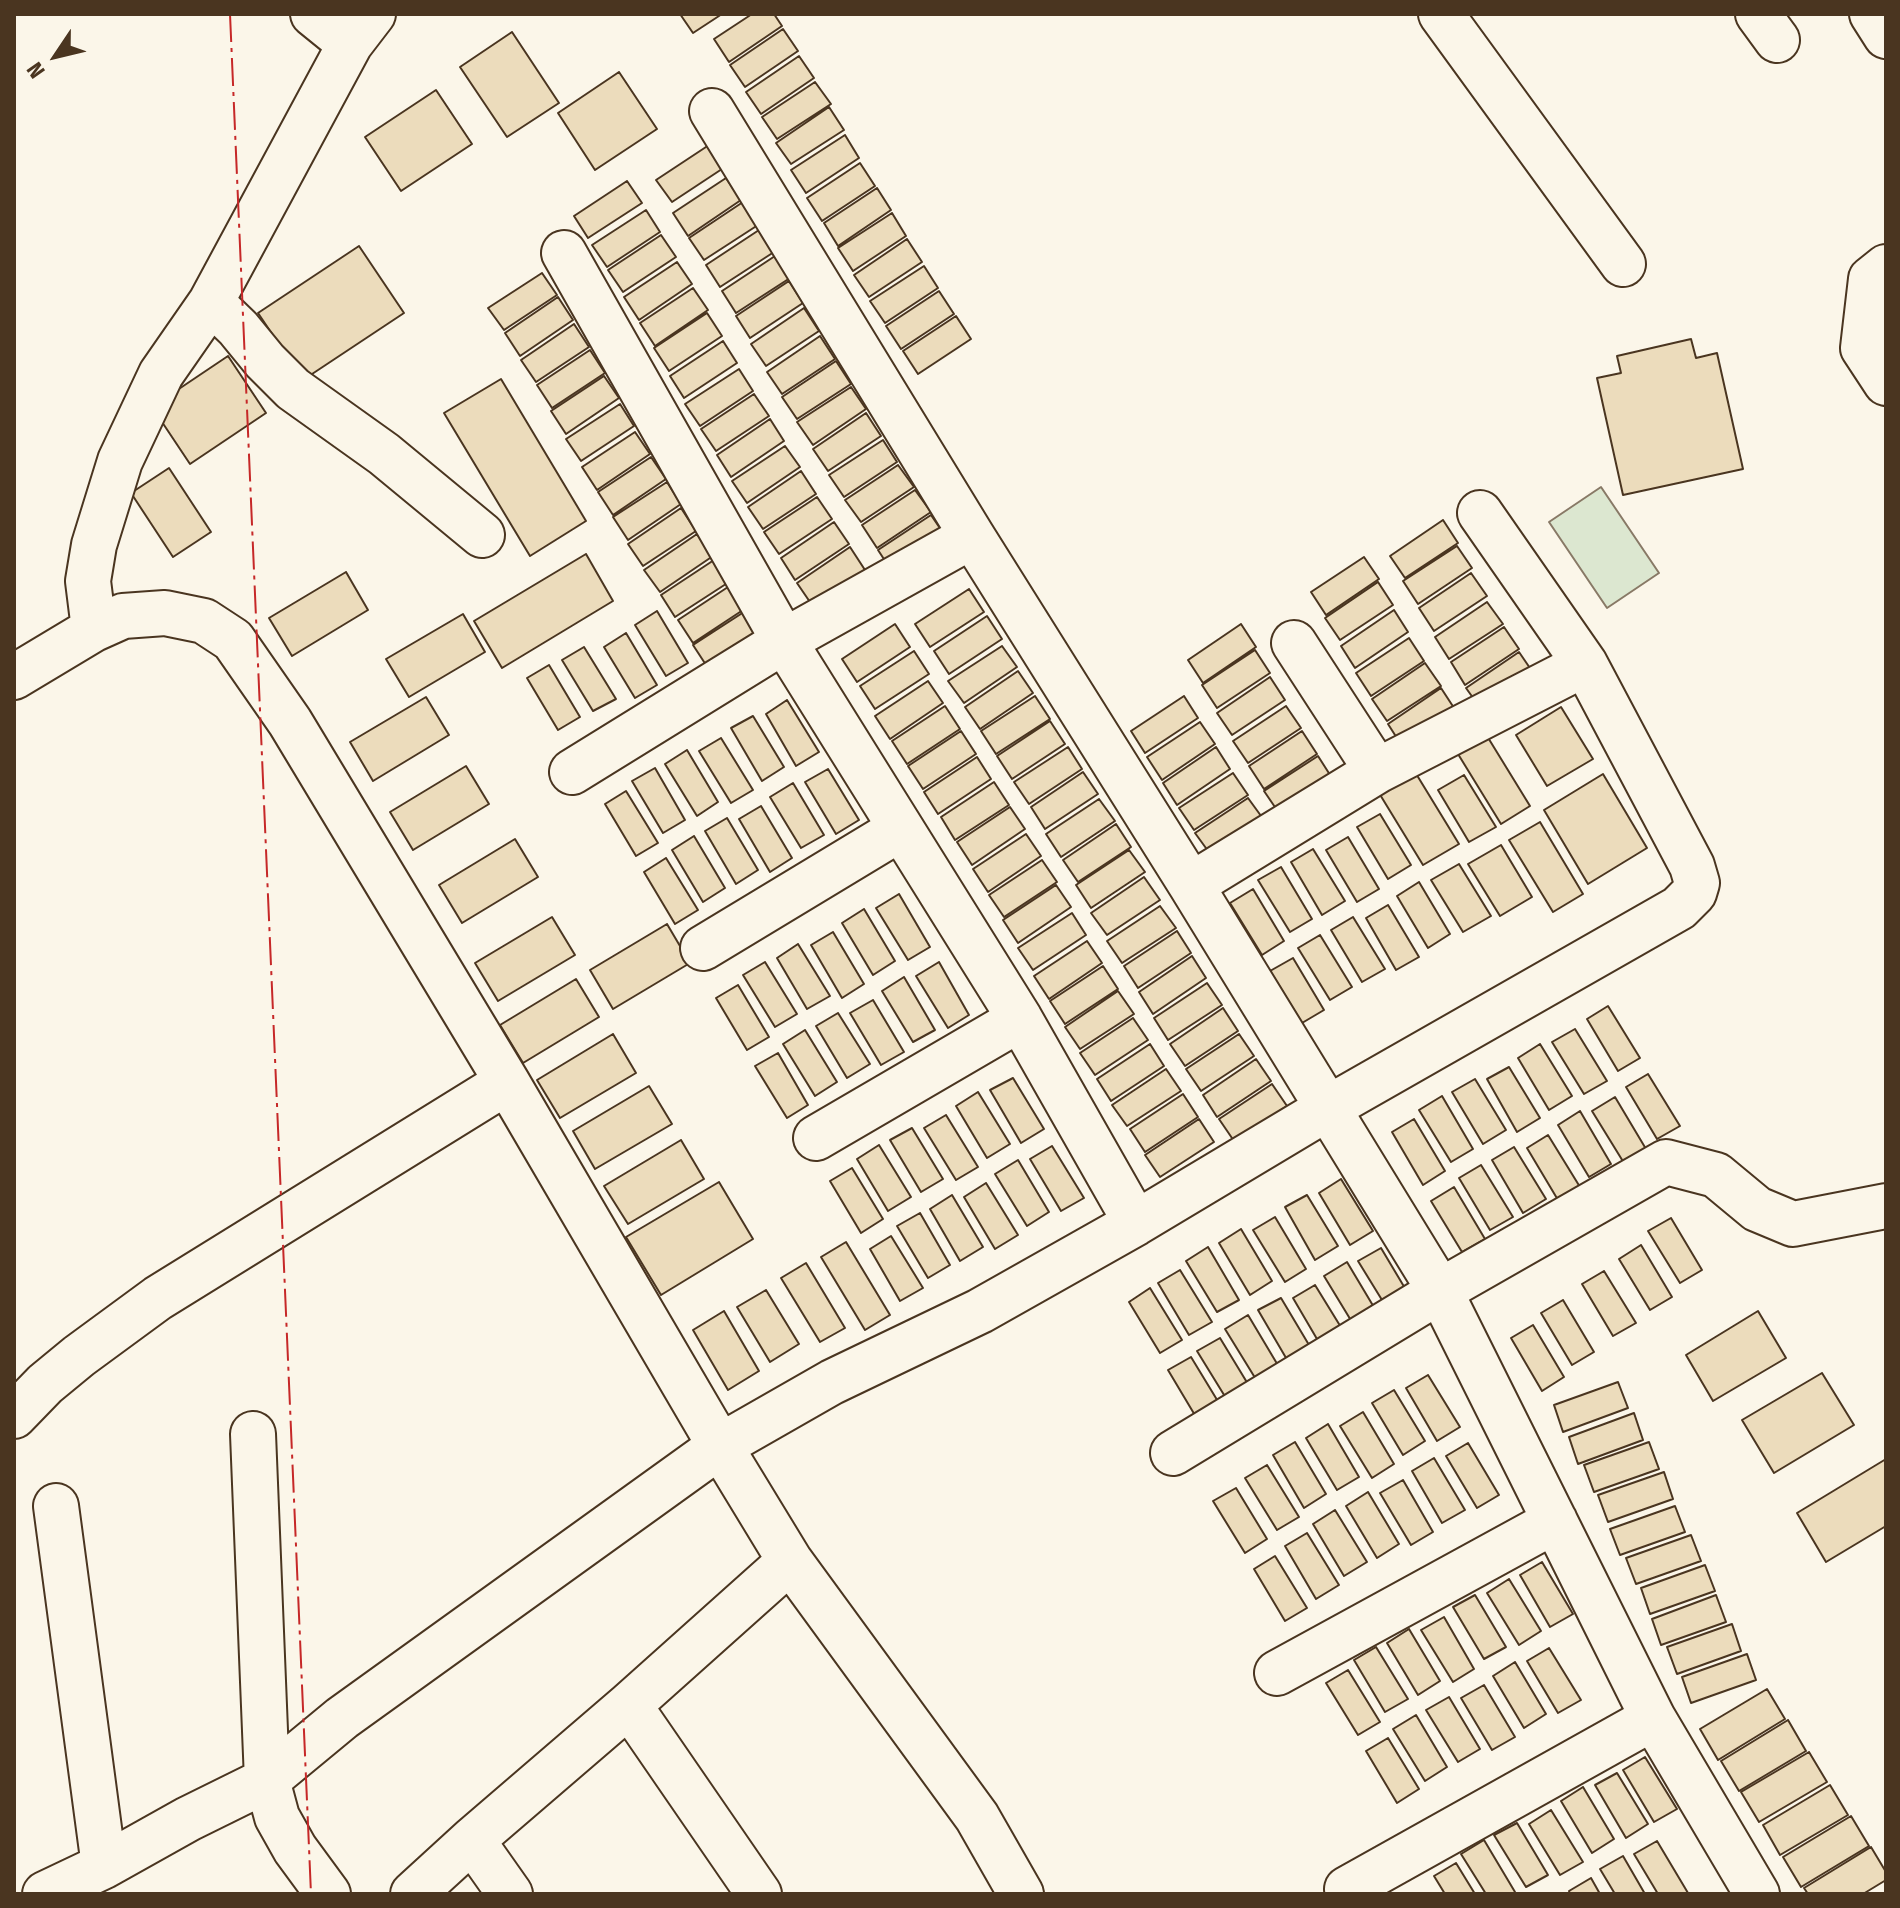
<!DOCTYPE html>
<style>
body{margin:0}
#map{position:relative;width:1900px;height:1908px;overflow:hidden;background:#fbf6e9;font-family:"Fira Sans Condensed",sans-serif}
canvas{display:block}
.frame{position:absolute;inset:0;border:16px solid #4a3520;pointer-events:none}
.north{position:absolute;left:16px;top:16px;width:80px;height:80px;-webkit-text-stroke:6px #fbf6e9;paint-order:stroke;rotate:235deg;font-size:22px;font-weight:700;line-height:32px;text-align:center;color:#4a3520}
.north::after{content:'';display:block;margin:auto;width:28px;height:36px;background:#4a3520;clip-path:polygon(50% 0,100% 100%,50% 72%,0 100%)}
</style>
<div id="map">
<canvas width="1900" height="1908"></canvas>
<div class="frame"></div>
<div class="north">N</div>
</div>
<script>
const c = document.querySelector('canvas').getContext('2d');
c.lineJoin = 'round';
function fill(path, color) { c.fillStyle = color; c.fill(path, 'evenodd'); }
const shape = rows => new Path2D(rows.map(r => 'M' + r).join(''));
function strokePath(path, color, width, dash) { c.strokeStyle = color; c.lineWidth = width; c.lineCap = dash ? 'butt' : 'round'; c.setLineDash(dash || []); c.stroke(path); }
const green = shape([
 [1601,487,1659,573,1607,608,1549,522,1601,487]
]);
fill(green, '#dce7d0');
strokePath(green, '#887966', 2);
const building = shape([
 [680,14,722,14,693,33,680,14],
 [752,14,774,14,782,26,729,62,714,39,752,14],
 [783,29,798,51,745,87,730,65,783,29],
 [512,32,559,103,507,137,460,67,512,32],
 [799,56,814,78,761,114,746,92,799,56],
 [619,72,657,129,595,170,558,113,619,72],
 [815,82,831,104,777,139,762,117,815,82],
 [436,90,472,144,401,191,365,137,436,90],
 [829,107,844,130,791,164,776,143,829,107],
 [845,135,859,158,806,193,791,170,845,135],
 [709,145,725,167,672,202,656,180,709,145],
 [860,163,875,186,822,221,807,198,860,163],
 [726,178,741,200,688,236,673,213,726,178],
 [627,181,642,203,588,238,574,216,627,181],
 [877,188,891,210,838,246,824,223,877,188],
 [743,202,758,225,704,260,689,238,743,202],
 [646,210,660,232,607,267,592,245,646,210],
 [892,213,906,236,853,271,838,248,892,213],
 [759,230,774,252,720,287,706,265,759,230],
 [661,235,676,257,623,292,608,270,661,235],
 [907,239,922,262,869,297,854,275,907,239],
 [359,246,404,313,303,380,258,313,359,246],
 [775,256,790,278,736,313,722,291,775,256],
 [677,262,692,284,639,320,624,297,677,262],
 [924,266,938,288,885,323,870,301,924,266],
 [542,273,557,295,504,330,488,308,542,273],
 [789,281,803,303,750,338,736,316,789,281],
 [693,288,708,310,655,346,640,323,693,288],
 [939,291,954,314,901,349,886,326,939,291],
 [558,297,573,320,520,356,505,333,558,297],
 [804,308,819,331,766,366,751,344,804,308],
 [707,313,722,336,669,371,654,348,707,313],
 [956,316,971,339,918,374,903,351,956,316],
 [574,324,589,347,536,382,521,360,574,324],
 [820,336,835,359,782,394,767,372,820,336],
 [1691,339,1696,358,1717,353,1743,469,1623,495,1597,378,1621,373,1617,356,1691,339],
 [723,341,737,363,684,398,670,376,723,341],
 [590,350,605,373,552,408,537,385,590,350],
 [228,356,266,413,190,464,152,407,228,356],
 [836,361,851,384,797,419,782,397,836,361],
 [739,369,753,391,700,426,685,404,739,369],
 [604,376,619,398,566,434,551,411,604,376],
 [501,379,586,521,530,556,444,413,501,379],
 [851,387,866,409,813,445,797,422,851,387],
 [754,394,769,416,716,451,701,429,754,394],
 [620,404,634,426,581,461,566,439,620,404],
 [866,413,881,436,828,471,813,449,866,413],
 [770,419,784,441,731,477,717,455,770,419],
 [635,432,650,454,597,490,582,467,635,432],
 [883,440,897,462,844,497,829,475,883,440],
 [785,446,800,467,747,503,732,481,785,446],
 [651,457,666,479,613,515,598,492,651,457],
 [898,465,914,487,861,522,845,500,898,465],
 [169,468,211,532,173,557,131,493,169,468],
 [801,471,816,494,763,529,748,507,801,471],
 [667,482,681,504,628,540,613,517,667,482],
 [915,490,931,512,877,548,862,525,915,490],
 [817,497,832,519,779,554,764,532,817,497],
 [681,508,696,531,643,566,628,544,681,508],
 [931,515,946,537,893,573,878,550,931,515],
 [1443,520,1458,543,1405,578,1390,556,1443,520],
 [834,522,849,544,795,580,781,558,834,522],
 [697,534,713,556,660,592,644,570,697,534],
 [1457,546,1472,568,1418,604,1403,581,1457,546],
 [850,547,865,570,812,605,797,583,850,547],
 [586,554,613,601,502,668,474,621,586,554],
 [1364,557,1379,579,1326,615,1311,592,1364,557],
 [714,560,729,582,675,617,661,595,714,560],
 [346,572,368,610,292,656,269,618,346,572],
 [1471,573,1487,596,1434,631,1419,608,1471,573],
 [1378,582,1393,605,1340,640,1325,618,1378,582],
 [731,585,746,608,693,643,678,620,731,585],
 [969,589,984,612,930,647,915,624,969,589],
 [1487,602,1503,624,1449,659,1435,637,1487,602],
 [747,610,761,633,708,668,693,645,747,610],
 [1394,610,1408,632,1355,668,1341,646,1394,610],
 [657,611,688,663,666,676,635,625,657,611],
 [463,614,485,652,409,697,386,659,463,614],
 [987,616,1002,639,949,674,934,651,987,616],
 [895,624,910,647,857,682,842,659,895,624],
 [1241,624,1256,647,1203,683,1188,660,1241,624],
 [1504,627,1519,649,1465,685,1451,662,1504,627],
 [626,633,657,685,635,698,604,647,626,633],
 [1409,638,1424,661,1371,696,1356,673,1409,638],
 [1002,646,1017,667,964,703,948,681,1002,646],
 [584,647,616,699,593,711,562,660,584,647],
 [1255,650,1270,673,1217,708,1202,685,1255,650],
 [914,651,929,674,875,709,860,686,914,651],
 [1519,652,1534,674,1481,709,1466,688,1519,652],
 [1425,663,1441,686,1387,721,1372,699,1425,663],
 [549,665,580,717,558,730,527,678,549,665],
 [1018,671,1033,693,980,729,965,707,1018,671],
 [1270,677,1285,700,1232,735,1217,713,1270,677],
 [928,681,943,703,890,739,875,716,928,681],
 [1441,688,1456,711,1402,746,1388,724,1441,688],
 [1035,696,1050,719,996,754,981,731,1035,696],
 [1184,696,1198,718,1145,753,1131,731,1184,696],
 [426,697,449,735,373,781,350,742,426,697],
 [787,700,819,752,796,766,766,714,787,700],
 [945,706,960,729,907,764,892,741,945,706],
 [1286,706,1301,728,1248,763,1233,741,1286,706],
 [1561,707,1593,759,1547,786,1516,735,1561,707],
 [753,716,784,767,762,781,731,728,753,716],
 [1050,721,1065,744,1012,779,997,756,1050,721],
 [1200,722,1215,744,1162,780,1147,757,1200,722],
 [961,731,976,754,923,789,908,766,961,731],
 [1302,731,1317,754,1264,789,1249,766,1302,731],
 [1487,736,1530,806,1501,824,1458,754,1487,736],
 [721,738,753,790,731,803,699,751,721,738],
 [1068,747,1082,769,1029,804,1014,782,1068,747],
 [1216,747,1230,769,1177,805,1163,783,1216,747],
 [687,750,718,802,697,816,665,764,687,750],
 [1318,756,1332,778,1279,813,1264,791,1318,756],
 [977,757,991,779,938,814,924,792,977,757],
 [466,766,489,804,413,850,390,812,466,766],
 [655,768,685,820,663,833,632,781,655,768],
 [828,769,859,820,836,834,805,782,828,769],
 [1083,772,1098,794,1045,829,1031,807,1083,772],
 [1415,772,1459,844,1423,865,1379,793,1415,772],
 [1233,773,1248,795,1194,830,1179,808,1233,773],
 [1603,774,1647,848,1588,884,1544,810,1603,774],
 [1464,775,1496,827,1469,842,1438,790,1464,775],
 [994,782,1009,805,955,840,941,817,994,782],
 [793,783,824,835,801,848,770,797,793,783],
 [626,791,658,843,636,856,605,804,626,791],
 [1248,798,1264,820,1211,855,1195,833,1248,798],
 [1099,799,1115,821,1061,857,1046,834,1099,799],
 [761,806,792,858,770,872,739,819,761,806],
 [1010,807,1025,829,972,865,957,842,1010,807],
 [1380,814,1411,865,1388,879,1357,827,1380,814],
 [727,818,758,870,736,884,705,831,727,818],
 [1540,822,1583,894,1553,912,1509,840,1540,822],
 [1116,824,1131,847,1078,882,1063,860,1116,824],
 [1026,834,1041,856,988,892,973,869,1026,834],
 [694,836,725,888,703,902,672,850,694,836],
 [1348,837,1379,889,1357,902,1326,850,1348,837],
 [515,839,538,877,462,923,439,885,515,839],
 [1501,845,1532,897,1500,916,1468,864,1501,845],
 [1313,849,1345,901,1322,915,1291,862,1313,849],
 [1129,850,1145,872,1091,908,1076,885,1129,850],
 [666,858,698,910,675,924,644,872,666,858],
 [1042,860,1057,882,1004,917,989,895,1042,860],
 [1459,864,1491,916,1463,932,1431,880,1459,864],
 [1281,867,1312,919,1290,932,1258,880,1281,867],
 [1144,877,1160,900,1107,935,1091,913,1144,877],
 [1419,882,1450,934,1428,948,1397,896,1419,882],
 [1056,885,1071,907,1018,943,1003,920,1056,885],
 [1253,889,1284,941,1262,955,1230,903,1253,889],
 [899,894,930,947,908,960,876,908,899,894],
 [1388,905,1419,957,1396,970,1366,918,1388,905],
 [1160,906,1176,928,1122,963,1107,941,1160,906],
 [864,909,895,961,873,975,842,923,864,909],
 [1072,913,1086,935,1033,970,1018,948,1072,913],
 [552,917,575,955,498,1001,475,963,552,917],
 [1353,917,1385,969,1362,982,1331,930,1353,917],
 [667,924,690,963,613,1009,590,970,667,924],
 [1177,931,1191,953,1138,988,1124,966,1177,931],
 [833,932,864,984,842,998,811,945,833,932],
 [1320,935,1352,987,1330,1000,1298,948,1320,935],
 [1087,941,1102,963,1049,999,1034,976,1087,941],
 [798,944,830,996,807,1009,777,958,798,944],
 [1192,956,1206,978,1153,1014,1139,992,1192,956],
 [1293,958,1324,1010,1302,1023,1270,971,1293,958],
 [765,962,797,1014,775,1027,743,975,765,962],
 [939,962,969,1015,948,1028,916,976,939,962],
 [1103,966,1118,989,1065,1024,1050,1001,1103,966],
 [904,977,935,1030,913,1042,882,991,904,977],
 [576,979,599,1017,523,1063,500,1025,576,979],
 [1207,983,1222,1005,1168,1040,1154,1018,1207,983],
 [738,985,769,1037,747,1050,716,998,738,985],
 [1118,991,1134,1014,1080,1049,1065,1027,1118,991],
 [873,1000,904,1052,881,1065,850,1013,873,1000],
 [1608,1006,1640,1058,1618,1071,1587,1019,1608,1006],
 [1223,1008,1238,1031,1185,1066,1170,1044,1223,1008],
 [838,1013,870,1064,847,1078,816,1026,838,1013],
 [1133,1018,1148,1040,1095,1075,1080,1053,1133,1018],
 [1575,1029,1607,1081,1584,1094,1552,1042,1575,1029],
 [805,1030,837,1082,815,1096,783,1044,805,1030],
 [613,1034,636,1073,560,1118,537,1080,613,1034],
 [1239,1034,1254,1056,1201,1091,1186,1069,1239,1034],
 [1150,1044,1164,1066,1111,1101,1097,1079,1150,1044],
 [1540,1044,1572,1096,1549,1110,1518,1058,1540,1044],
 [778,1053,808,1105,787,1118,755,1066,778,1053],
 [1256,1059,1271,1081,1217,1117,1203,1095,1256,1059],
 [1509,1067,1540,1118,1517,1132,1487,1079,1509,1067],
 [1166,1069,1181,1091,1127,1126,1112,1105,1166,1069],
 [1648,1074,1680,1126,1657,1139,1626,1087,1648,1074],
 [1013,1078,1044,1129,1021,1143,990,1090,1013,1078],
 [1475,1079,1506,1130,1483,1144,1452,1092,1475,1079],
 [1272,1084,1287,1106,1234,1141,1219,1119,1272,1084],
 [649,1086,672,1124,595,1169,573,1131,649,1086],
 [978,1092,1010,1144,987,1158,956,1106,978,1092],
 [1183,1094,1198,1117,1145,1152,1130,1129,1183,1094],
 [1442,1096,1473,1149,1451,1162,1419,1110,1442,1096],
 [1615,1097,1646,1149,1624,1163,1592,1111,1615,1097],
 [1580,1111,1611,1164,1589,1177,1558,1125,1580,1111],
 [946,1115,978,1167,956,1180,924,1128,946,1115],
 [1199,1119,1214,1142,1160,1177,1145,1155,1199,1119],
 [1414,1119,1445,1171,1423,1185,1392,1132,1414,1119],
 [912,1128,943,1179,921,1192,890,1140,912,1128],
 [1548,1135,1580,1187,1558,1200,1527,1148,1548,1135],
 [681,1140,704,1179,628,1224,604,1186,681,1140],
 [879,1145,911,1197,888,1211,857,1159,879,1145],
 [1052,1146,1084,1198,1061,1211,1030,1159,1052,1146],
 [1514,1147,1546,1199,1523,1213,1492,1160,1514,1147],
 [1018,1160,1049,1212,1027,1226,995,1174,1018,1160],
 [1481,1165,1513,1217,1490,1230,1459,1178,1481,1165],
 [852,1168,883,1219,861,1233,830,1181,852,1168],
 [1341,1179,1373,1231,1350,1245,1319,1193,1341,1179],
 [719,1182,753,1239,661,1295,626,1237,719,1182],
 [986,1183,1018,1235,995,1249,964,1197,986,1183],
 [1454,1187,1485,1239,1462,1252,1431,1201,1454,1187],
 [952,1195,983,1247,960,1261,930,1209,952,1195],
 [1307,1195,1338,1246,1315,1260,1285,1207,1307,1195],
 [920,1213,950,1265,928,1278,897,1226,920,1213],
 [1275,1217,1306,1269,1285,1282,1253,1230,1275,1217],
 [1671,1218,1702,1270,1680,1283,1648,1231,1671,1218],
 [1241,1229,1272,1281,1250,1295,1219,1243,1241,1229],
 [891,1236,923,1288,900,1301,870,1249,891,1236],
 [846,1242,890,1315,865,1330,821,1257,846,1242],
 [1641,1245,1672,1297,1650,1310,1619,1259,1641,1245],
 [1208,1247,1239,1300,1217,1312,1186,1261,1208,1247],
 [1381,1248,1412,1300,1390,1313,1358,1261,1381,1248],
 [1347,1262,1378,1314,1355,1327,1324,1276,1347,1262],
 [806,1263,845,1328,820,1342,781,1278,806,1263],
 [1180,1270,1212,1322,1189,1335,1158,1283,1180,1270],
 [1604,1271,1636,1323,1613,1336,1582,1284,1604,1271],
 [1315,1285,1347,1337,1324,1351,1293,1298,1315,1285],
 [1150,1288,1182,1340,1160,1353,1129,1302,1150,1288],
 [766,1290,799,1344,770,1362,737,1307,766,1290],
 [1281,1298,1312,1350,1289,1363,1258,1310,1281,1298],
 [1563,1300,1594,1352,1572,1365,1541,1313,1563,1300],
 [724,1311,759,1371,728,1390,693,1330,724,1311],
 [1758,1311,1786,1358,1713,1401,1686,1355,1758,1311],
 [1248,1315,1279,1367,1257,1381,1225,1329,1248,1315],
 [1533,1325,1564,1377,1542,1391,1511,1338,1533,1325],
 [1220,1338,1251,1389,1229,1403,1197,1351,1220,1338],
 [1191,1357,1222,1408,1199,1422,1168,1370,1191,1357],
 [1822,1373,1854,1425,1774,1473,1742,1420,1822,1373],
 [1428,1375,1460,1427,1437,1441,1406,1388,1428,1375],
 [1618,1382,1628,1408,1563,1432,1554,1405,1618,1382],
 [1394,1390,1425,1441,1403,1455,1372,1403,1394,1390],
 [1363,1412,1394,1464,1372,1478,1340,1426,1363,1412],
 [1634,1413,1643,1440,1578,1464,1569,1437,1634,1413],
 [1328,1424,1359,1477,1337,1490,1306,1438,1328,1424],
 [1295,1442,1326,1494,1304,1508,1273,1455,1295,1442],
 [1649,1442,1659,1469,1594,1492,1584,1465,1649,1442],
 [1468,1443,1499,1495,1477,1508,1446,1456,1468,1443],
 [1434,1458,1465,1510,1442,1523,1412,1471,1434,1458],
 [1886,1459,1886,1526,1826,1562,1797,1513,1886,1459],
 [1267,1465,1299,1517,1277,1530,1245,1478,1267,1465],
 [1664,1472,1673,1499,1608,1522,1598,1495,1664,1472],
 [1403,1480,1433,1532,1411,1545,1380,1493,1403,1480],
 [1236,1488,1267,1539,1245,1553,1213,1501,1236,1488],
 [1368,1492,1399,1544,1377,1558,1346,1506,1368,1492],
 [1675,1506,1685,1532,1620,1555,1610,1529,1675,1506],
 [1335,1510,1367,1562,1344,1576,1313,1524,1335,1510],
 [1307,1533,1339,1585,1316,1599,1285,1546,1307,1533],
 [1691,1535,1701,1561,1636,1584,1626,1558,1691,1535],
 [1275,1556,1307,1608,1285,1621,1254,1569,1275,1556],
 [1542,1562,1573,1614,1550,1627,1520,1575,1542,1562],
 [1705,1565,1715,1591,1650,1614,1641,1588,1705,1565],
 [1509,1579,1541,1631,1519,1645,1487,1593,1509,1579],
 [1475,1595,1506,1647,1484,1659,1453,1607,1475,1595],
 [1716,1595,1726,1622,1661,1645,1652,1619,1716,1595],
 [1444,1617,1474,1669,1453,1682,1421,1630,1444,1617],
 [1732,1624,1741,1651,1677,1674,1667,1647,1732,1624],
 [1409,1629,1440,1681,1418,1695,1387,1643,1409,1629],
 [1376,1647,1408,1699,1385,1712,1354,1660,1376,1647],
 [1549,1648,1581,1700,1558,1713,1527,1661,1549,1648],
 [1747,1654,1756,1680,1691,1703,1682,1677,1747,1654],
 [1515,1662,1546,1714,1524,1728,1493,1676,1515,1662],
 [1348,1670,1380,1722,1358,1735,1326,1683,1348,1670],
 [1484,1685,1515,1737,1492,1750,1461,1698,1484,1685],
 [1767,1689,1785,1719,1718,1760,1700,1729,1767,1689],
 [1449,1697,1480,1749,1458,1762,1426,1710,1449,1697],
 [1416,1715,1447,1767,1425,1781,1393,1729,1416,1715],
 [1788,1720,1806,1751,1739,1791,1721,1761,1788,1720],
 [1388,1738,1419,1789,1397,1803,1366,1751,1388,1738],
 [1809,1752,1827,1782,1759,1822,1741,1792,1809,1752],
 [1645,1757,1677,1809,1654,1822,1623,1770,1645,1757],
 [1617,1773,1648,1824,1626,1838,1595,1785,1617,1773],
 [1830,1785,1848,1815,1780,1855,1763,1825,1830,1785],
 [1583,1787,1614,1839,1592,1853,1561,1801,1583,1787],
 [1551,1810,1583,1862,1560,1875,1529,1824,1551,1810],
 [1851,1816,1869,1846,1801,1887,1783,1857,1851,1816],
 [1517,1823,1548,1875,1526,1887,1494,1835,1517,1823],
 [1484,1840,1515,1892,1512,1894,1486,1894,1461,1854,1484,1840],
 [1657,1841,1688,1893,1686,1894,1658,1894,1634,1854,1657,1841],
 [1871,1847,1886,1872,1886,1880,1863,1894,1808,1894,1804,1888,1871,1847],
 [1623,1856,1645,1894,1615,1894,1600,1869,1623,1856],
 [1456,1863,1475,1894,1445,1894,1434,1876,1456,1863],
 [1591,1878,1600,1894,1570,1894,1569,1891,1591,1878]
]);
fill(building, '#ecdcbc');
strokePath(building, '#4a3520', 2);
const minor = shape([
 [313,14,350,44],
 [1441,14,1623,264],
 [1758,14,1777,40],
 [1872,14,1886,36],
 [712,111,972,536,1191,885,1440,1291,1653,1718,1757,1894],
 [564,253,784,641,1020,1019,1136,1223],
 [1886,267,1871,279,1863,348,1886,383],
 [211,302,238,328,265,361,293,389,384,454,482,535],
 [94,629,88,581,94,545,120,461,161,374,211,302,350,44,373,14],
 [1294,643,1377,771],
 [14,677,94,629,123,616,165,613,204,621,233,640,290,722,507,1082,720,1446,790,1561,977,1817,1021,1894],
 [572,772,784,641,972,536],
 [1191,885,1377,771,1585,664],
 [703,948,900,829],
 [816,1138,1020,1019],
 [14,1416,45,1384,79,1356,158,1298,507,1082],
 [253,1434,267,1780,277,1817,295,1849,328,1894],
 [1173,1453,1440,1291,1666,1162,1716,1175,1757,1209,1793,1224,1886,1206],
 [56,1506,104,1866],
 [1277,1673,1555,1521],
 [629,1705,759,1894],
 [472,1840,510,1894],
 [1347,1889,1653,1718],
 [45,1894,104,1866,188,1819,267,1780,342,1718,720,1446,832,1382,980,1311,1136,1223,1328,1108,1679,908,1694,893,1697,883,1692,866,1585,664,1480,513],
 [413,1894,472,1840,629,1705,790,1561]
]);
strokePath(minor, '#4a3520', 48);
strokePath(minor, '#fbf6e9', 44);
strokePath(shape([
 [230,14,311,1894]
]), '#c62828', 2, [28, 6, 4, 6]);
</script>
